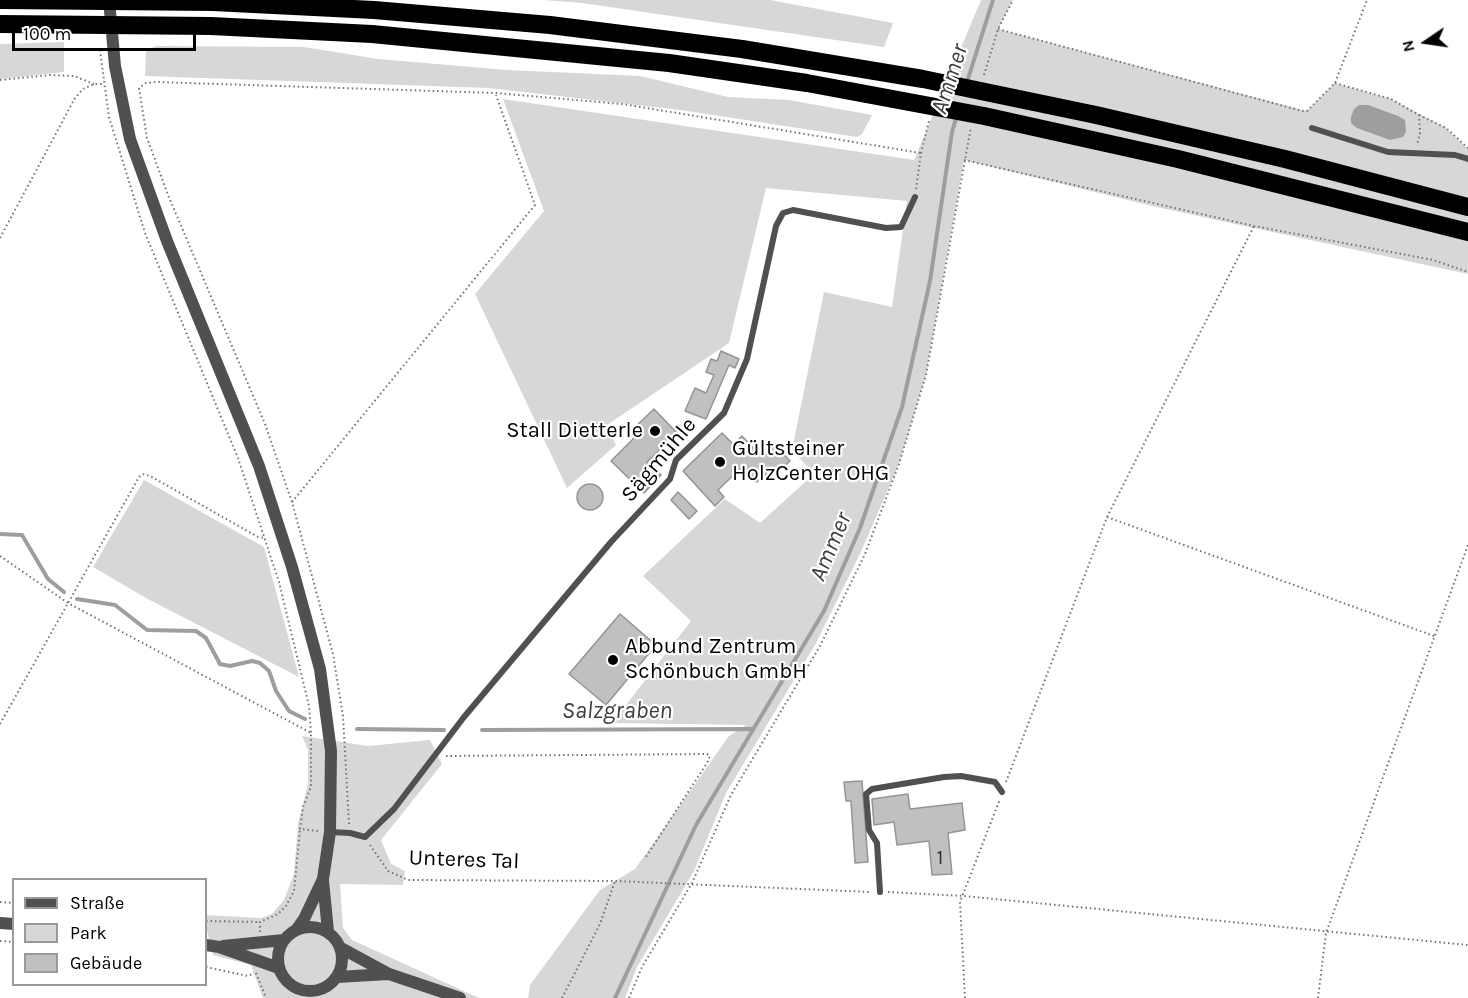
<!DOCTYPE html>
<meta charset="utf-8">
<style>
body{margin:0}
#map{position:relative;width:1468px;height:998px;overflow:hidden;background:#fff;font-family:Karla,sans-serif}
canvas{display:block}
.legend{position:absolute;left:12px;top:878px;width:195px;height:108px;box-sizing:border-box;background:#fff;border:2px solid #999;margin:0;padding:8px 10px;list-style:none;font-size:18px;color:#000}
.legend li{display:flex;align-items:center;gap:12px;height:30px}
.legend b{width:30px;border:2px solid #999}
.north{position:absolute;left:1396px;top:12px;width:60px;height:60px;-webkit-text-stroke:4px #fff;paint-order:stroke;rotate:257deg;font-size:16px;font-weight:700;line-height:24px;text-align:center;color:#000}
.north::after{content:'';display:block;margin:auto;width:21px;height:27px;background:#000;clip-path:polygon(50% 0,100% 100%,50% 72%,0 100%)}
.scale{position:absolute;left:12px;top:24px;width:184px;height:27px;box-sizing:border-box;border:3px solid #000;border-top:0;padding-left:8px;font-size:18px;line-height:21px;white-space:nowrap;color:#000;-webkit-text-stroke:4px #fff;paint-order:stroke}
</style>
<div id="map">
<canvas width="1468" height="998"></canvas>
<ul class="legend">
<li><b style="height:8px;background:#505050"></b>Straße</li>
<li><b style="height:16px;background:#d7d7d7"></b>Park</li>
<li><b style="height:16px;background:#c0c0c0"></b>Gebäude</li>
</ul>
<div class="north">N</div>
<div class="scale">100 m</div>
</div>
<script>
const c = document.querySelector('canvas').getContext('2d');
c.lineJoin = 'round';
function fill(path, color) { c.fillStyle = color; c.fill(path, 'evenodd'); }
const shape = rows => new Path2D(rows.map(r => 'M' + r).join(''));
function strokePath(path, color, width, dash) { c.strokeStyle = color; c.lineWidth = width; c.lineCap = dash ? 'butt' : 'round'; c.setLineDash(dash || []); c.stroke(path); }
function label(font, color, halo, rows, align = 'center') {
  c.font = font + ' Karla,sans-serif'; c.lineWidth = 4.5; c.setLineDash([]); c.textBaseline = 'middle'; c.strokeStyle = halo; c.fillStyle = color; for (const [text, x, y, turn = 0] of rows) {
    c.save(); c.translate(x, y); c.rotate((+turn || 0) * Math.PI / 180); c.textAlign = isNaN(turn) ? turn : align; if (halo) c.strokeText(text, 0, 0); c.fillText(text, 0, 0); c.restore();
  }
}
fill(shape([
 [543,0,770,0,893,23,884,47,582,3],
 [981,0,1013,0,998,29,1307,111,1335,83,1391,99,1446,128,1468,149,1468,274,1152,206,964,160,926,375,899,464,860,554,815,645,726,793,694,871,637,967,625,998,528,998,530,985,600,890,635,869,729,736,746,725,612,723,691,621,643,576,725,499,760,523,814,474,792,450,824,292,892,307,907,201,766,188,729,343,607,425,616,445,567,488,475,294,544,211,503,99,914,160],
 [64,42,64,72,0,79,0,44],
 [156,46,304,47,378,59,507,70,640,76,728,97,789,100,872,115,862,134,857,137,680,110,489,88,145,76,146,50],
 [144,480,264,547,299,677,146,598,93,567],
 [302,736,368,746,430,740,442,764,381,840,391,864,405,871,403,885,340,884,343,928,352,940,479,998,263,998,251,965,213,955,206,927,206,915,261,918,272,914,284,900,294,874,298,824,308,784,308,750]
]), '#d7d7d7');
fill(shape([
 [1359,105,1368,105,1398,116,1405,120,1406,132,1403,137,1390,140,1357,128,1351,123,1351,117,1354,109]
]), '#9e9e9e');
strokePath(shape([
 [967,82,993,0],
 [0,534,22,535,48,579,64,592],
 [77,599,115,605,147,630,196,631,206,638,220,664,230,666,252,661,260,663,269,671,276,691,289,711,305,719],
 [357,729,444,730],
 [482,730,752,729],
 [615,998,696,825,824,611,860,528,902,407,930,281,952,132,957,115]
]), '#9e9e9e', 4);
const building = shape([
 [721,351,739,359,735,368,729,365,706,419,685,411,695,388,706,393,714,375,706,372,711,359,717,361,721,351],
 [654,409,677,433,647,462,661,475,644,493,611,461,637,435,632,430,654,409],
 [722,433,733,444,742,436,759,454,762,451,765,455,775,445,790,461,776,474,771,469,757,482,742,467,718,490,724,497,715,506,683,471,722,433],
 '577 497a13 13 0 1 1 26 0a13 13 0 1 1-26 0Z',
 [678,492,697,511,689,519,671,500,678,492],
 [620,614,656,645,606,705,569,674,620,614],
 [862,781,868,862,855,863,851,801,846,801,844,782,862,781],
 [908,794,910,809,962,803,965,830,948,833,952,874,932,875,929,841,897,845,894,822,874,825,872,799,908,794]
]);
fill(building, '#c0c0c0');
strokePath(building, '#949494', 1.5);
strokePath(shape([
 [998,29,1302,111,1307,111,1335,83,1367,0],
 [100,50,109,117,145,233,238,458,279,582,309,706,311,733],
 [984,75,998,29,1013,0],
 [0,80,50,75,74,76,94,84],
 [1335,83,1391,99,1419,115,1420,133,1417,145],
 [1419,115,1446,128,1468,148],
 [964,160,1254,226,1433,260,1468,272],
 [916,189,921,153,929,121],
 [0,238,75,98,83,89,94,84,103,84],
 [292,502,535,205,496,95],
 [1107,517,1434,636],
 [0,556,68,603,311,733,311,787,303,807,300,829,318,831],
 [0,724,139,477,144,474,152,477,258,537,265,538],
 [446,756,707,754,710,756,707,763,646,857],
 [1006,782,1107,517,1254,226],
 [349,824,343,716,333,654,292,502,265,424,168,195,147,138,139,88,146,83,156,82,496,93,622,104,921,153],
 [370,845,388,871,408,880,615,881,870,892],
 [888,892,964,896,1468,945],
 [0,902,14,903],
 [206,921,260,922],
 [260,932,260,922,278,914,286,906,294,891,300,830],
 [0,941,14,942],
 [206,967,248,976,254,973],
 [256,973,266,998],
 [562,998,600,924,615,881],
 [629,998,642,967,692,883,731,795,820,646,865,554,899,464,926,375,971,127],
 [965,998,960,902,1000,799],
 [1318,998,1326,933,1468,545]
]), '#727272', 2, [1.5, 3]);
strokePath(shape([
 [1312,128,1388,152,1455,155,1468,159],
 [330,832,350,833,365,837,394,809,464,717,611,542,670,479,676,460,724,413,747,359,776,226,783,213,793,210,886,228,901,227,915,197],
 [880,892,877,843,869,830,866,794,872,789,944,777,961,776,995,782,1002,792]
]), '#505050', 6);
strokePath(shape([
 [109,0,115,66,130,139,167,241,259,466,292,567,320,669,331,751,330,832,323,879,304,919,297,929],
 [323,881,328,931],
 [0,923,14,924],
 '278 959a32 32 0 1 1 64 0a32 32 0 1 1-64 0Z',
 [206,945,219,947,279,968],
 [223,946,284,940],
 [341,948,389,974,460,998],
 [337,977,388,974]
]), '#505050', 12);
strokePath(shape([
 [0,0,213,2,374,10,550,25,742,49,923,79,1096,115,1285,159,1468,207],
 [0,24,211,26,372,34,669,63,807,83,984,116,1178,159,1468,232]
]), '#000', 18);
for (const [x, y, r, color] of [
 [655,431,6,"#000"],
 [720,462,6,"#000"],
 [613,660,6,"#000"]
]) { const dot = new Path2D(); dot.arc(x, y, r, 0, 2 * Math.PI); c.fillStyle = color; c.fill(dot); strokePath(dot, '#fff', 2); }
label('20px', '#303030', null, [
 ["1",940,858]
]);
label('22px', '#000', '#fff', [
 ["Stall Dietterle",643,431,"right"],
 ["Gültsteiner",732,449],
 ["HolzCenter OHG",732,474],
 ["Abbund Zentrum",625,647],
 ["Schönbuch GmbH",625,672]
], 'left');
label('22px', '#000', '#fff', [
 ["Sägmühle",659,460,-50],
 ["Unteres Tal",464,860,2]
]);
label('italic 24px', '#3f3f3f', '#fff', [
 ["Ammer",950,79,-72],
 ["Ammer",831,547,-67],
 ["Salzgraben",617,711]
]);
</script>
